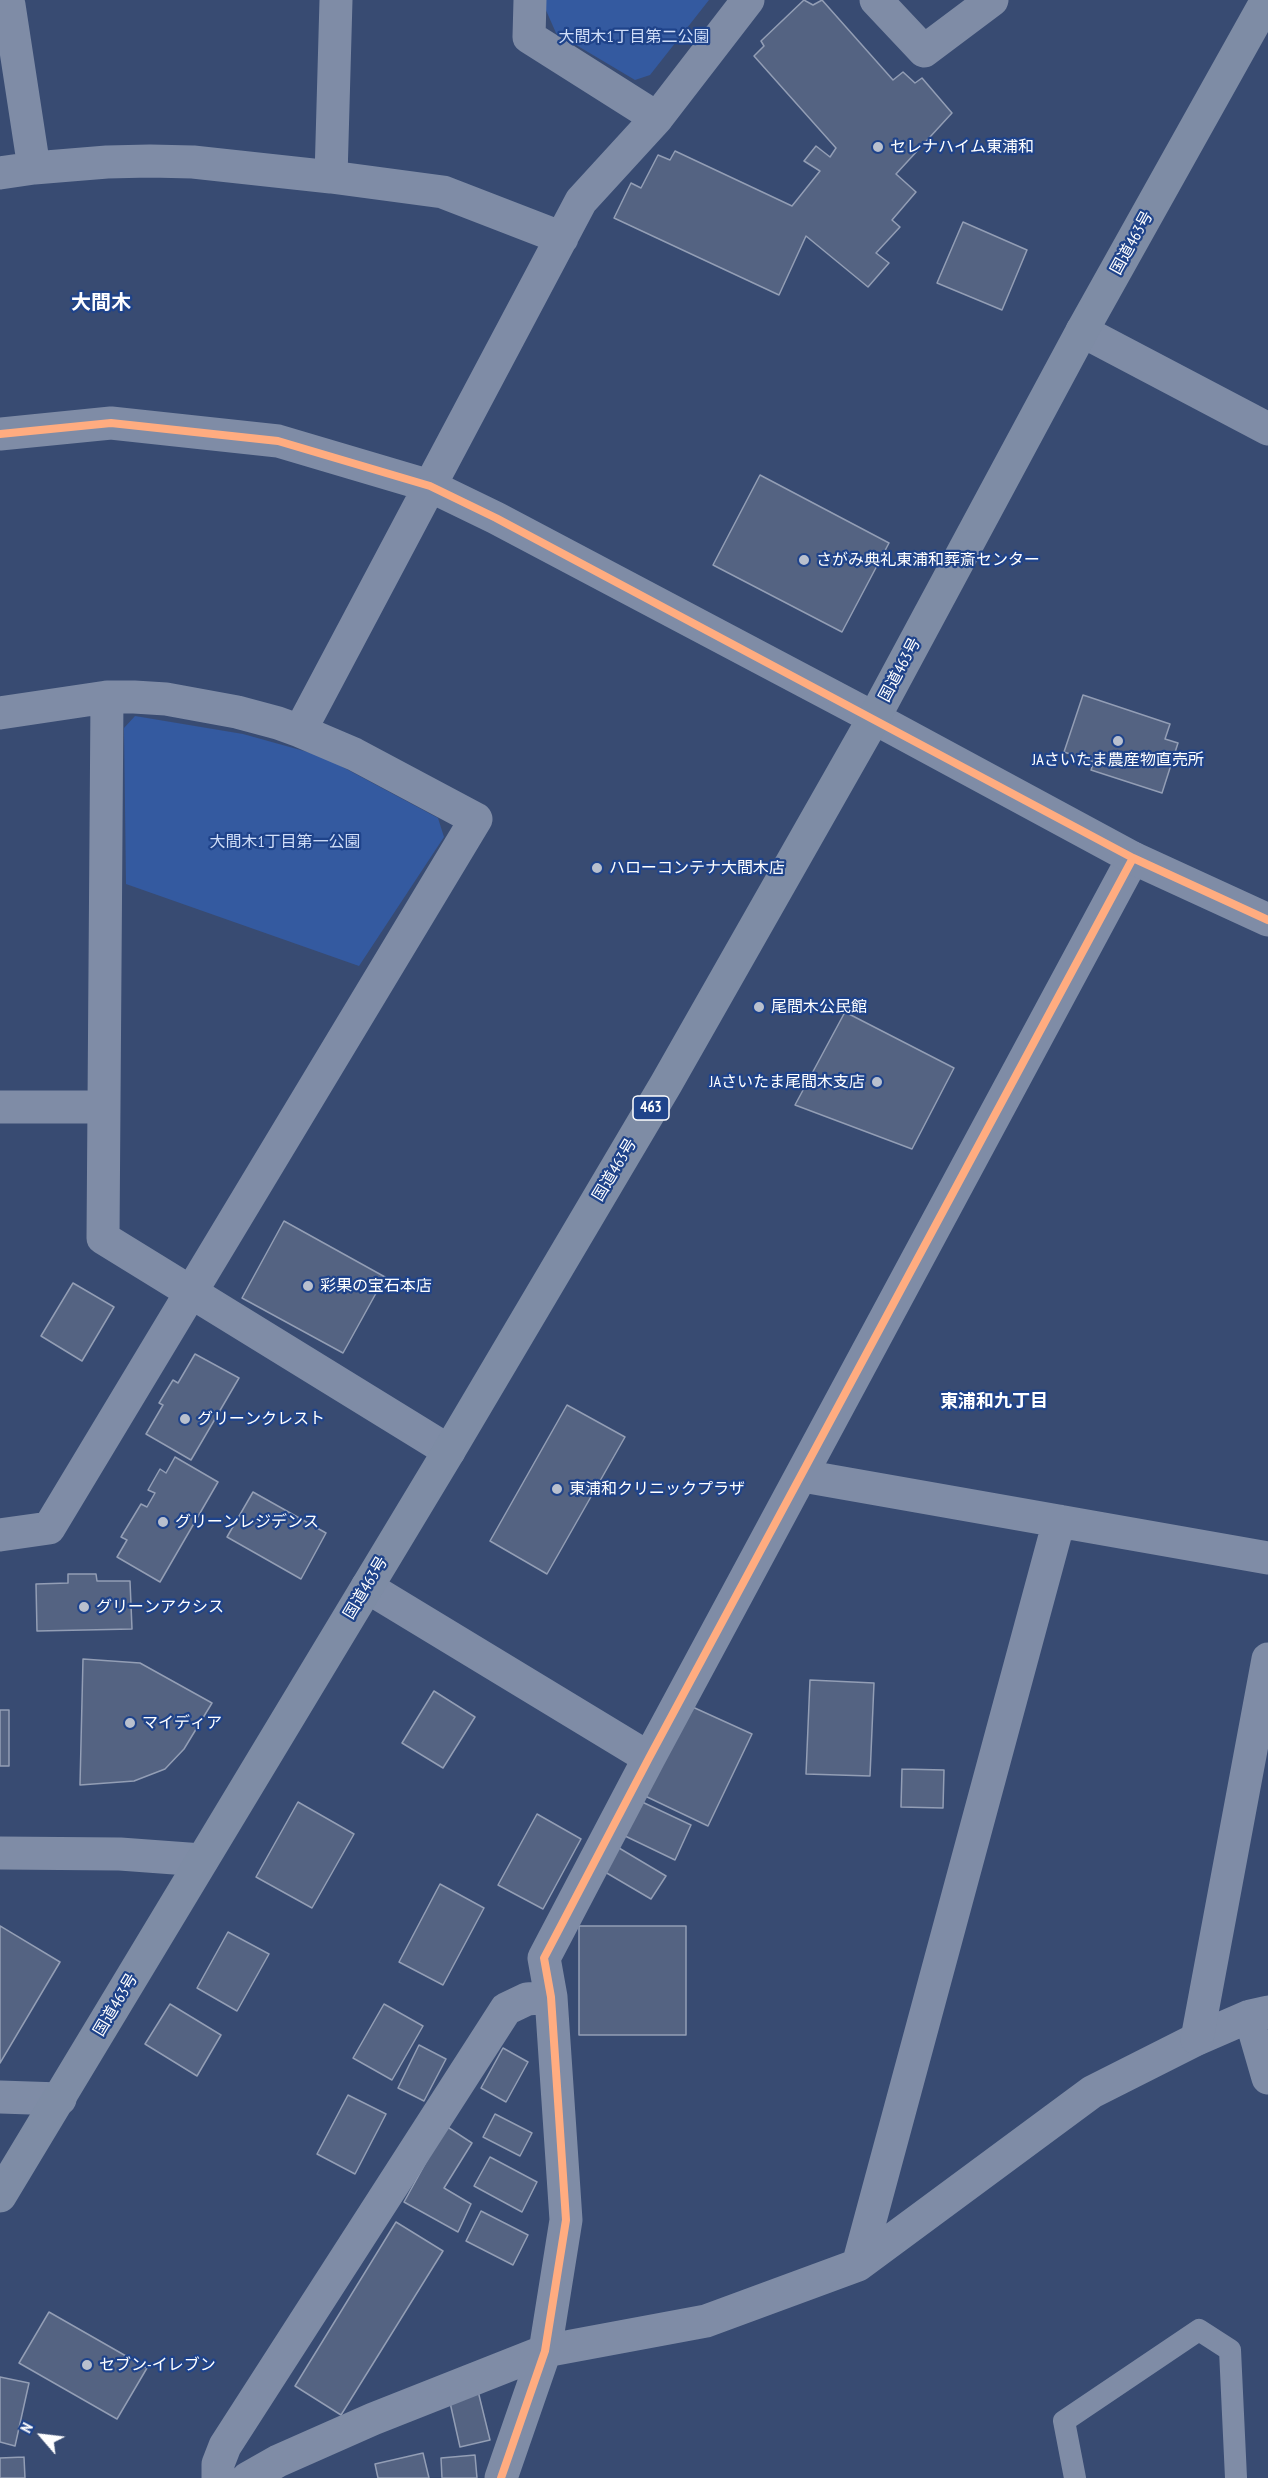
<!DOCTYPE html>
<meta charset="utf-8">
<style>
body{margin:0}
#map{position:relative;width:1268px;height:2478px;overflow:hidden;background:#384b72;font-family:"PT Sans Narrow",sans-serif}
canvas{display:block}
.north{position:absolute;left:12px;top:2406px;width:60px;height:60px;-webkit-text-stroke:4px #1f438a;paint-order:stroke;rotate:298deg;font-size:16px;font-weight:700;line-height:24px;text-align:center;color:#fff}
.north::after{content:'';display:block;margin:auto;width:21px;height:27px;background:#fff;clip-path:polygon(50% 0,100% 100%,50% 72%,0 100%)}
</style>
<div id="map">
<canvas width="1268" height="2478"></canvas>
<div class="north">N</div>
</div>
<script>
const c = document.querySelector('canvas').getContext('2d');
c.lineJoin = 'round';
function fill(path, color) { c.fillStyle = color; c.fill(path, 'evenodd'); }
const shape = rows => new Path2D(rows.map(r => 'M' + r).join(''));
function strokePath(path, color, width, dash) { c.strokeStyle = color; c.lineWidth = width; c.lineCap = dash ? 'butt' : 'round'; c.setLineDash(dash || []); c.stroke(path); }
function label(font, color, halo, rows, align = 'center') {
  c.font = font + ' "PT Sans Narrow","Noto Sans JP",sans-serif'; c.lineWidth = 4.5; c.setLineDash([]); c.textBaseline = 'middle'; c.strokeStyle = halo; c.fillStyle = color; for (const [text, x, y, turn = 0] of rows) {
    c.save(); c.translate(x, y); c.rotate((+turn || 0) * Math.PI / 180); c.textAlign = isNaN(turn) ? turn : align; if (halo) c.strokeText(text, 0, 0); c.fillText(text, 0, 0); c.restore();
  }
}
fill(shape([
 [545,0,709,0,650,75,635,80,556,33,545,8],
 [135,716,243,734,322,756,438,818,444,837,359,966,126,884,124,728]
]), '#345aa0');
const building = shape([
 [804,0,813,5,822,0,893,80,903,72,915,83,922,78,952,113,896,174,916,192,892,220,900,227,876,253,889,263,868,287,806,236,779,295,614,218,631,183,641,188,658,155,670,160,675,151,792,206,820,171,804,161,816,146,830,157,836,148,754,56,764,46,761,41,804,0],
 [963,222,1027,250,1002,310,937,283,963,222],
 [760,475,889,543,842,632,713,565,760,475],
 [1083,695,1170,724,1165,739,1178,743,1162,793,1091,770,1094,762,1064,752,1083,695],
 [845,1012,954,1068,912,1149,795,1105,845,1012],
 [284,1221,385,1277,343,1353,242,1298,284,1221],
 [73,1283,114,1307,82,1361,41,1336,73,1283],
 [195,1354,239,1378,191,1460,146,1434,163,1405,159,1403,173,1380,178,1383,195,1354],
 [567,1405,625,1437,547,1574,490,1541,567,1405],
 [175,1457,218,1482,160,1582,117,1557,127,1540,121,1537,141,1504,147,1507,155,1493,148,1490,160,1469,166,1473,175,1457],
 [253,1492,326,1533,301,1579,227,1537,253,1492],
 [68,1574,96,1574,97,1581,130,1581,132,1629,37,1631,36,1584,68,1583,68,1574],
 [83,1659,140,1663,212,1703,184,1749,165,1769,134,1781,80,1785,83,1659],
 [810,1680,874,1683,870,1776,806,1774,810,1680],
 [434,1691,475,1717,443,1768,402,1743,434,1691],
 [686,1704,752,1734,708,1826,643,1795,686,1704],
 [0,1710,9,1710,9,1766,0,1766,0,1710],
 [902,1769,944,1770,943,1808,901,1807,902,1769],
 [640,1801,691,1825,675,1860,623,1835,640,1801],
 [298,1802,354,1834,312,1908,256,1877,298,1802],
 [537,1814,581,1839,543,1909,498,1885,537,1814],
 [619,1848,666,1876,651,1899,605,1872,619,1848],
 [440,1884,484,1908,443,1985,399,1962,440,1884],
 [0,1926,60,1962,0,2063,0,1926],
 [579,1926,686,1926,686,2035,579,2035,579,1926],
 [228,1932,269,1954,237,2011,197,1988,228,1932],
 [170,2004,221,2035,197,2076,145,2044,170,2004],
 [384,2004,423,2026,392,2080,353,2058,384,2004],
 [419,2045,446,2059,424,2101,398,2088,419,2045],
 [503,2048,528,2062,506,2102,481,2088,503,2048],
 [348,2095,386,2114,355,2174,317,2154,348,2095],
 [495,2114,532,2133,520,2156,483,2137,495,2114],
 [446,2126,472,2143,444,2188,471,2204,458,2232,404,2202,446,2126],
 [490,2157,537,2182,522,2212,474,2186,490,2157],
 [481,2211,528,2235,513,2265,466,2241,481,2211],
 [396,2222,443,2251,341,2415,295,2386,396,2222],
 [49,2312,147,2368,117,2419,19,2363,49,2312],
 [0,2377,29,2383,15,2446,0,2442,0,2377],
 [478,2391,490,2440,460,2447,449,2398,478,2391],
 [423,2453,429,2478,378,2478,375,2464,423,2453],
 [475,2455,477,2478,442,2478,441,2458,475,2455],
 [24,2457,25,2478,0,2478,0,2458,24,2457]
]);
fill(building, '#546382');
strokePath(building, '#939eb5', 1.5);
strokePath(shape([
 [1075,2478,1064,2421,1199,2330,1230,2350,1236,2478]
]), '#7f8ca6', 22);
strokePath(shape([
 [6,0,9,5,34,168],
 [876,0,924,51,992,0],
 [657,118,748,0],
 [0,173,34,168,107,162,150,161,193,162,331,177,443,192,562,238],
 [331,177,336,0],
 [1082,331,1268,429],
 [0,434,111,423,278,441,430,486,496,518,874,718],
 [107,697,103,1238,449,1451],
 [0,713,107,697,134,697,166,699,237,712,278,723,300,731,581,201,657,118,529,37,530,0],
 [0,1107,104,1107],
 [803,1476,1268,1558],
 [0,1535,49,1528,476,819,354,754,300,731],
 [367,1587,649,1758],
 [1250,2016,1268,2078],
 [0,2097,60,2099],
 [858,2265,1059,1521],
 [218,2478,218,2464,225,2446,506,2009,527,1999,551,1997],
 [248,2478,278,2461,373,2419,545,2351,706,2321,858,2265,1092,2092,1197,2039,1250,2016,1268,2012],
 [501,2478,545,2351,566,2220,551,1997,544,1958,649,1758,1133,858]
]), '#7f8ca6', 33);
strokePath(shape([
 [874,718,1133,858,1268,920],
 [0,1853,120,1854,202,1860],
 [1197,2039,1268,1659]
]), '#7f8ca6', 33);
strokePath(shape([
 [0,2196,449,1451,666,1084,874,718,1082,331,1267,0]
]), '#7e8ca5', 33);
strokePath(shape([
 [0,434,111,423,278,441,430,486,496,518,1133,858,1268,920],
 [501,2478,545,2351,566,2220,551,1997,544,1958,649,1758,1133,858]
]), '#ffac80', 8);
for (const [x, y, r, color] of [
 [878,147,6,"#b9c0ce"],
 [804,560,6,"#b9c0ce"],
 [1118,741,6,"#b9c0ce"],
 [597,868,6,"#b9c0ce"],
 [759,1007,6,"#b9c0ce"],
 [877,1082,6,"#b9c0ce"],
 [308,1286,6,"#b9c0ce"],
 [185,1419,6,"#b9c0ce"],
 [557,1489,6,"#b9c0ce"],
 [163,1522,6,"#b9c0ce"],
 [84,1607,6,"#b9c0ce"],
 [130,1723,6,"#b9c0ce"],
 [87,2365,6,"#b9c0ce"]
]) { const dot = new Path2D(); dot.arc(x, y, r, 0, 2 * Math.PI); c.fillStyle = color; c.fill(dot); strokePath(dot, '#1f438a', 2); }
for (const [x, y, w] of [
 [651,1108,36]
]) { const box = new Path2D(); box.roundRect(x - w / 2, y - 12, w, 24, 4.5); c.fillStyle = '#1f438a'; c.fill(box); strokePath(box, '#fff', 1.5); }
label('bold 15px', '#fff', null, [
 ["463",651,1108]
]);
label('16px', '#d0def8', '#1f438a', [
 ["大間木1丁目第二公園",634,37],
 ["大間木1丁目第一公園",285,842]
]);
label('16px', '#fff', '#1f438a', [
 ["セレナハイム東浦和",890,147],
 ["さがみ典礼東浦和葬斎センター",816,560],
 ["JAさいたま農産物直売所",1118,760,"center"],
 ["ハローコンテナ大間木店",609,868],
 ["尾間木公民館",771,1007],
 ["JAさいたま尾間木支店",865,1082,"right"],
 ["彩果の宝石本店",320,1286],
 ["グリーンクレスト",197,1419],
 ["東浦和クリニックプラザ",569,1489],
 ["グリーンレジデンス",175,1522],
 ["グリーンアクシス",96,1607],
 ["マイディア",142,1723],
 ["セブン-イレブン",99,2365]
], 'left');
label('16px', '#fff', '#1f438a', [
 ["国道463号",1132,243,-61],
 ["国道463号",900,670,-62],
 ["国道463号",615,1170,-59],
 ["国道463号",366,1588,-59],
 ["国道463号",116,2005,-59]
]);
label('bold 18px', '#fff', '#1f438a', [
 ["東浦和九丁目",994,1402]
]);
label('bold 20px', '#fff', '#1f438a', [
 ["大間木",101,303]
]);
</script>
